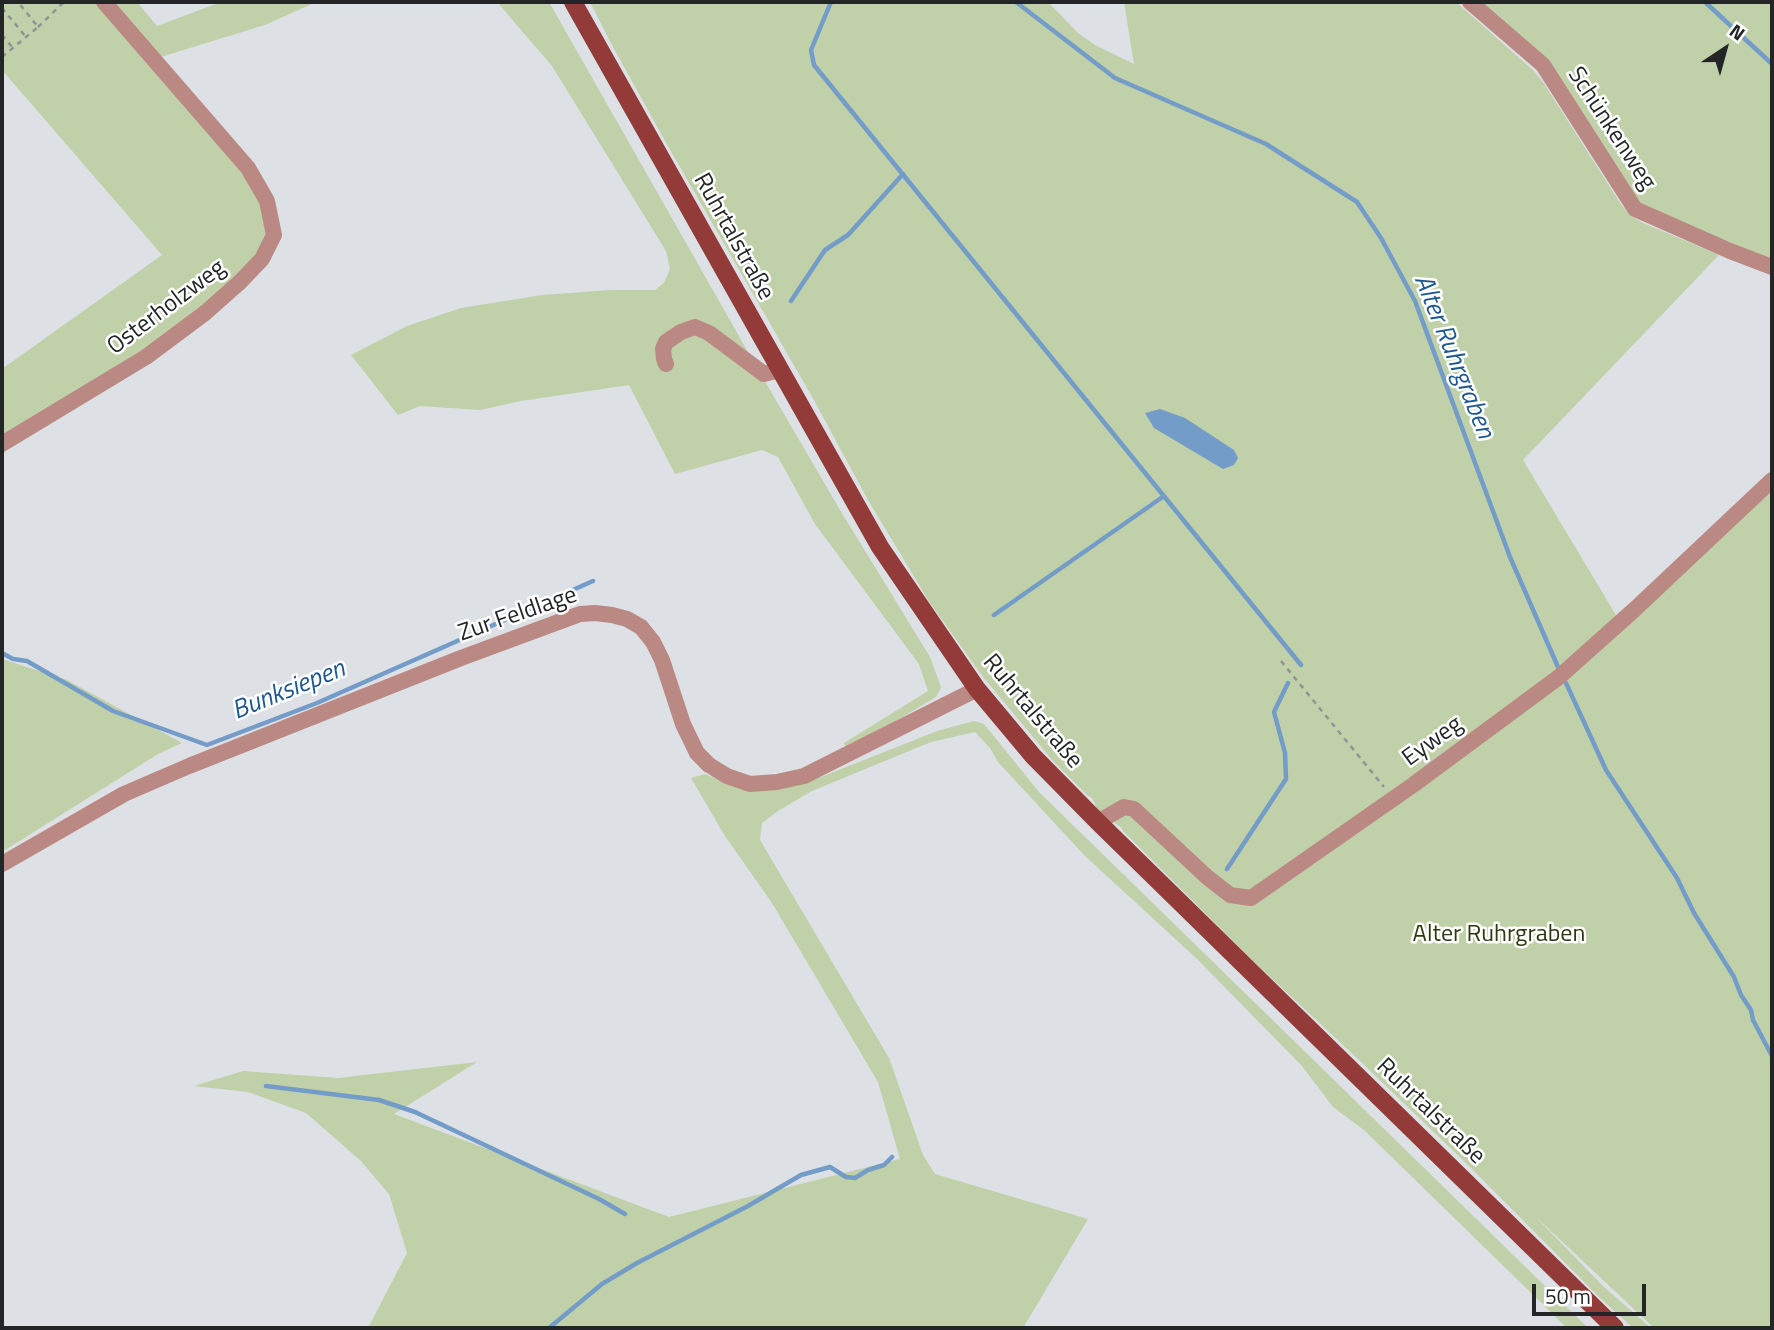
<!DOCTYPE html>
<meta charset="utf-8">
<style>
body{margin:0}
#map{position:relative;width:1774px;height:1330px;overflow:hidden;background:#dde0e5;font-family:"Titillium Web",sans-serif}
canvas{display:block}
.frame{position:absolute;inset:0;border:4px solid #232526;pointer-events:none}
.north{position:absolute;left:1690px;top:14px;width:70px;height:70px;-webkit-text-stroke:5px #fff;paint-order:stroke;rotate:36deg;font-size:19px;font-weight:700;line-height:28px;text-align:center;color:#232526}
.north::after{content:'';display:block;margin:auto;width:24px;height:32px;background:#232526;clip-path:polygon(50% 0,100% 100%,50% 72%,0 100%)}
.scale{position:absolute;left:1532px;top:1284px;width:114px;height:32px;box-sizing:border-box;border:4px solid #232526;border-top:0;padding-left:9px;font-size:21px;line-height:24px;white-space:nowrap;color:#232526;-webkit-text-stroke:5px #fff;paint-order:stroke}
</style>
<div id="map">
<canvas width="1774" height="1330"></canvas>
<div class="frame"></div>
<div class="north">N</div>
<div class="scale">50 m</div>
</div>
<script>
const c = document.querySelector('canvas').getContext('2d');
c.lineJoin = 'round';
function fill(path, color) { c.fillStyle = color; c.fill(path, 'evenodd'); }
const shape = rows => new Path2D(rows.map(r => 'M' + r).join(''));
function strokePath(path, color, width, dash) { c.strokeStyle = color; c.lineWidth = width; c.lineCap = dash ? 'butt' : 'round'; c.setLineDash(dash || []); c.stroke(path); }
function label(font, color, halo, rows, align = 'center') {
  c.font = font + ' "Titillium Web",sans-serif'; c.lineWidth = 5; c.setLineDash([]); c.textBaseline = 'middle'; c.strokeStyle = halo; c.fillStyle = color; for (const [text, x, y, turn = 0] of rows) {
    c.save(); c.translate(x, y); c.rotate((+turn || 0) * Math.PI / 180); c.textAlign = isNaN(turn) ? turn : align; if (halo) c.strokeText(text, 0, 0); c.fillText(text, 0, 0); c.restore();
  }
}
fill(shape([
 [2,2,137,2,157,26,221,2,316,2,265,25,154,59,248,168,273,235,205,313,2,444,2,369,162,255,2,70],
 [497,2,549,2,752,359,840,510,930,657,941,687,936,697,847,750,844,743,928,691,919,664,815,524,778,457,762,450,675,474,629,385,521,401,480,410,420,406,398,415,351,355,407,326,461,308,542,295,610,290,655,290,664,283,670,269,666,251,552,66],
 [590,2,1048,2,1078,33,1095,45,1134,64,1124,2,1456,2,1534,71,1543,82,1622,206,1629,214,1641,222,1719,255,1523,460,1620,622,1772,480,1772,1328,1654,1328,1534,1215,1603,1286,1651,1328,1633,1328,1600,1298,1470,1167,1360,1061,1248,956,1122,830,1122,828,1099,812,1092,798,1088,796,1053,761,983,677,930,603,868,500,814,400,669,148,613,47],
 [1470,2,1772,2,1772,267,1635,209,1543,65],
 [2,659,67,680,182,743,158,754,2,852],
 [974,721,984,724,1039,792,1588,1328,1567,1328,1364,1130,1333,1107,1302,1066,1197,959,1084,855,998,762,990,748,975,732,931,742,812,791,778,811,762,823,760,840,889,1058,923,1155,935,1174,1088,1219,1023,1328,368,1328,407,1253,389,1194,361,1161,306,1113,248,1092,194,1086,243,1071,338,1078,477,1062,394,1114,669,1217,900,1159,878,1082,772,903,725,836,691,778,705,774,737,787,764,791,816,779,937,731]
]), '#c0d0a8');
fill(shape([
 [1160,409,1185,418,1234,450,1238,458,1234,465,1223,469,1154,428,1145,413]
]), '#739cc8');
strokePath(shape([
 [831,2,811,50,814,65,1301,665],
 [1016,2,1115,78,1266,144,1357,202,1381,238,1415,301,1510,557,1558,667],
 [1705,2,1772,64],
 [791,301,825,250,848,235,903,174],
 [994,615,1164,496],
 [2,653,13,659,27,661,113,711,207,745,317,703,593,581],
 [1566,683,1606,770,1677,878,1694,913,1734,977,1741,995,1751,1010,1753,1020,1772,1056],
 [1227,869,1286,779,1285,753,1274,712,1288,683],
 [266,1086,379,1100,415,1112,599,1199,625,1214],
 [549,1328,602,1284,637,1263,748,1206,801,1175,830,1167,846,1177,855,1178,868,1170,884,1165,892,1157]
]), '#739cc8', 4.5);
strokePath(shape([
 [2,8,26,37],
 [38,27,64,2],
 [2,35,13,48],
 [2,57,38,27,18,2],
 [1281,661,1384,787]
]), '#919497', 2.5, [5, 5]);
strokePath(shape([
 [1470,2,1543,65,1635,209,1730,251,1772,267],
 [666,364,664,359,663,349,666,342,681,332,695,327,709,333,764,374,779,370],
 [2,444,146,357,205,313,240,282,262,259,274,235,267,201,248,168,104,2],
 [1098,822,1124,807,1134,809,1207,877,1230,895,1251,898,1413,785,1559,677,1634,610,1772,480],
 [2,864,124,794,189,766,461,658,580,614,595,613,612,615,627,619,641,627,653,642,662,660,683,724,697,753,709,765,727,776,750,784,777,782,804,776,977,689]
]), '#bb8984', 16);
strokePath(shape([
 [573,2,880,547,977,689,1033,756,1098,822,1615,1328]
]), '#923b38', 18);
label('24px', '#232526', '#fff', [
 ["Schünkenweg",1611,129,57],
 ["Ruhrtalstraße",733,237,61],
 ["Osterholzweg",167,308,-37],
 ["Zur Feldlage",518,615,-19],
 ["Ruhrtalstraße",1032,712,50],
 ["Eyweg",1433,742,-36],
 ["Ruhrtalstraße",1430,1112,44]
]);
label('24px', '#2d3a11', '#fff', [
 ["Alter Ruhrgraben",1499,935]
]);
label('italic 26px', '#1e5890', '#fff', [
 ["Alter Ruhrgraben",1453,357,68],
 ["Bunksiepen",289,691,-22]
]);
</script>
